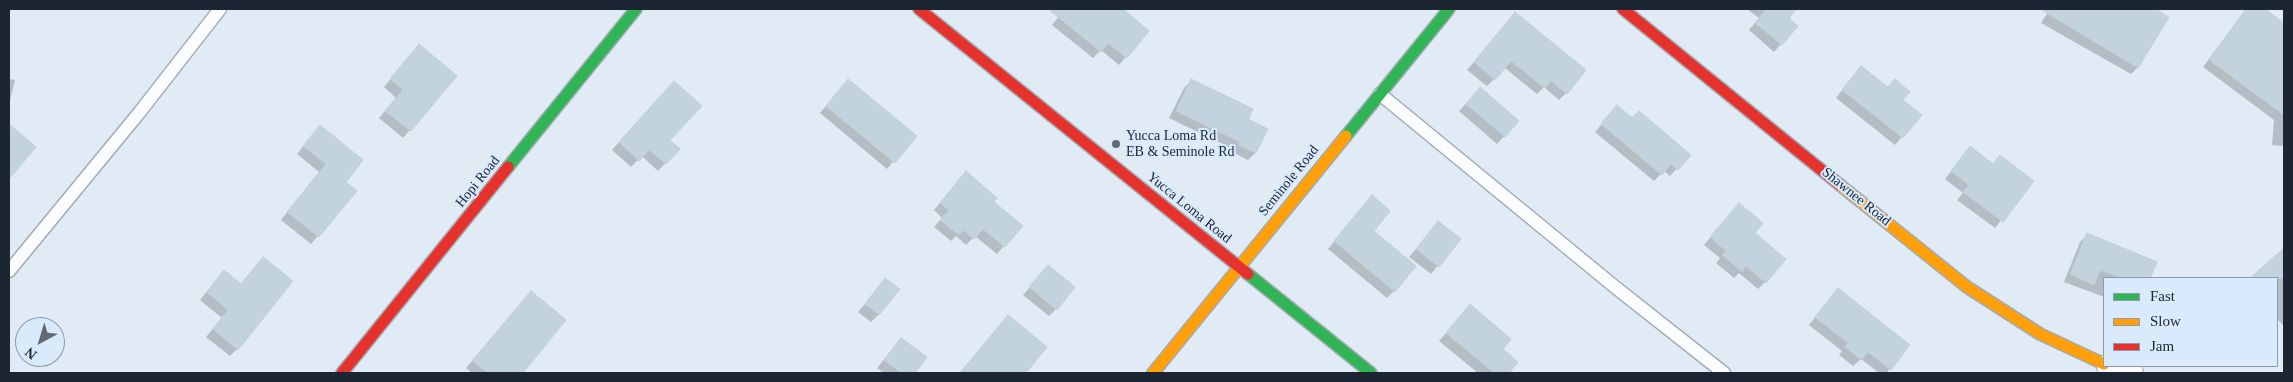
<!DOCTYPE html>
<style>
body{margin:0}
#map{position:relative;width:2293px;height:382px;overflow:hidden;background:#e1ebf5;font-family:"Times New Roman",serif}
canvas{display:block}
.frame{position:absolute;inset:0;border:10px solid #1c2632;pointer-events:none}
.legend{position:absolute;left:2103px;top:277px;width:175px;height:90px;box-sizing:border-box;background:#d9eafd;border:1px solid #8d9cac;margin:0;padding:6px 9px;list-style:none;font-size:15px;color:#1c2632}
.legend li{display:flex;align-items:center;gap:10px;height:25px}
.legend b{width:25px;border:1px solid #8d9cac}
.north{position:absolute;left:15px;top:317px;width:50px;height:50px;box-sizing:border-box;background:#d9eafd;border:1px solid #8d9cac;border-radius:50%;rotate:219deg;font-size:14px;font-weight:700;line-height:20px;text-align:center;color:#1c2632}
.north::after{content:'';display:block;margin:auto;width:18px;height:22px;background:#616b76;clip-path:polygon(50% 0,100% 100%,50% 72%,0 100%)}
</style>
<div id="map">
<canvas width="2293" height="382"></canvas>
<div class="frame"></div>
<ul class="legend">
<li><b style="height:6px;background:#30b455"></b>Fast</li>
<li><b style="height:6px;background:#ff9f0a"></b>Slow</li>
<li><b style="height:6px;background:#e5322d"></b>Jam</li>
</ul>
<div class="north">N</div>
</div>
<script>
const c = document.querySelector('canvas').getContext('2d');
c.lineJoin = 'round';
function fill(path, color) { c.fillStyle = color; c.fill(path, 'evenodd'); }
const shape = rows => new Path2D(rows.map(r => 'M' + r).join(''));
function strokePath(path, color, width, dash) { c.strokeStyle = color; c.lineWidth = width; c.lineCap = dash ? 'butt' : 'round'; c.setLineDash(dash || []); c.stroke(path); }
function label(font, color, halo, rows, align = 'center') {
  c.font = font + ' "Times New Roman",serif'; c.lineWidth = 4; c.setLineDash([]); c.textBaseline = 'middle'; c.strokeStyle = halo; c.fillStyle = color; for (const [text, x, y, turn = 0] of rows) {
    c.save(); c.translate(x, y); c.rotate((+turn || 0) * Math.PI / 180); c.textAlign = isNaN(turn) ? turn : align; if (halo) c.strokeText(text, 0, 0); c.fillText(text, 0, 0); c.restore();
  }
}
fill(shape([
 [1065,9,1120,9,1148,31,1119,65,1101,50,1093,58,1052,25],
 [1747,9,1795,9,1787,18,1797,26,1774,52,1749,30,1759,18],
 [2050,9,2152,9,2167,18,2138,67,2131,74,2041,23],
 [2246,9,2263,9,2284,24,2284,86,2276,97,2284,97,2284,146,2272,145,2274,120,2203,67],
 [1515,14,1566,93,1559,100,1544,87,1537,94,1505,68,1487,86,1467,70],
 [412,53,455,76,403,138,379,118,396,98,384,87],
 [1854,75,1902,101,1920,115,1895,145,1836,98],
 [9,79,15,80,9,105],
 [1191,81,1246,120,1266,129,1255,153,1248,160,1232,152,1233,149,1169,118,1184,88],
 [841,88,915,136,887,169,820,113],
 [667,89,669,140,678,149,658,171,642,156,631,167,612,150],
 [1473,96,1518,121,1497,144,1459,111],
 [1610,114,1632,120,1689,155,1670,176,1664,171,1654,181,1595,132],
 [313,134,344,182,355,191,311,244,281,220,319,172,297,154],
 [1970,148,1992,165,2000,156,2032,181,1995,228,1957,200,1963,193,1945,179],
 [959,180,992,202,1021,226,997,254,975,236,966,245,956,236,951,241,934,227,942,218,934,210],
 [1365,204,1394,291,1387,298,1328,249],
 [1732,212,1753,233,1765,282,1758,289,1739,273,1734,278,1716,263,1720,258,1704,245],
 [1438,223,1459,239,1431,274,1409,257],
 [2087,235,2155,263,2149,278,2104,278,2104,297,2064,282,2080,242],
 [2284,249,2284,326,2277,319,2277,278,2252,278],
 [1048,266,1056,309,1049,316,1023,295],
 [217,279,241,285,237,349,230,356,206,337,222,318,200,300],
 [885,280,878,315,871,322,858,312],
 [1831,297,1890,369,1886,373,1879,373,1861,359,1853,366,1839,355,1842,351,1809,325],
 [1470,306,1501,349,1516,362,1507,373,1478,373,1439,341],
 [564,320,521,373,472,373,466,368,491,339],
 [1001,324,1046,347,1024,373,960,373],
 [901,339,925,358,913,373,884,373,877,368]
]), '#0003');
const building = shape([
 [1048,9,1123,9,1149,31,1127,58,1108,43,1101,52,1048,9],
 [1766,9,1797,9,1789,18,1798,26,1782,45,1755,23,1766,9],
 [2040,9,2155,9,2169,17,2138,68,2040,9],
 [2246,9,2265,9,2284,23,2284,115,2209,60,2246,9],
 [1515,12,1586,70,1567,94,1551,81,1545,88,1511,61,1495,80,1474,62,1515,12],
 [419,44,457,76,411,131,385,111,403,90,390,79,419,44],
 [1861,66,1888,87,1895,79,1910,92,1903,100,1922,115,1903,138,1842,90,1861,66],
 [848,79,917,136,895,163,826,106,848,79],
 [1191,79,1253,109,1248,119,1268,129,1256,153,1238,145,1240,142,1176,111,1191,79],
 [674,81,702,106,670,140,680,149,666,164,649,150,639,161,619,142,674,81],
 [1480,87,1519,121,1505,137,1466,104,1480,87],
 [1617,105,1632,118,1639,111,1691,155,1678,170,1671,164,1662,175,1601,124,1617,105],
 [9,124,36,147,9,179,9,124],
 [320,125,363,160,346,182,357,191,319,237,287,212,326,164,303,146,320,125],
 [1970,146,1993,164,2000,155,2034,181,2003,222,1963,192,1969,185,1951,171,1970,146],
 [966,171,997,198,994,202,1023,226,1005,247,983,229,974,239,963,230,959,235,940,220,949,210,940,203,966,171],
 [1372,195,1390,211,1374,231,1416,266,1395,292,1334,241,1372,195],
 [1739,203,1763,223,1755,233,1786,259,1766,283,1746,266,1742,272,1722,255,1726,251,1710,237,1739,203],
 [1438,221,1461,239,1439,267,1416,249,1438,221],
 [2087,233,2157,262,2150,278,2121,278,2100,270,2094,285,2070,274,2087,233],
 [2284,248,2284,278,2250,278,2284,248],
 [263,257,293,281,238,350,213,329,228,310,207,292,224,270,241,284,263,257],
 [1048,265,1075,287,1057,310,1029,287,1048,265],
 [885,278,900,289,879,315,865,304,885,278],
 [1838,288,1910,345,1891,370,1868,352,1861,360,1845,347,1848,343,1815,317,1838,288],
 [531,291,566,320,523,373,488,373,472,361,531,291],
 [1470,304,1511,339,1503,349,1518,362,1509,373,1494,373,1446,333,1470,304],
 [1008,315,1047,347,1026,373,960,373,1008,315],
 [901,338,927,357,915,373,901,373,884,360,901,338]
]);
fill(building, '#c3d3dd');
strokePath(building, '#c2ced6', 1);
const lane = shape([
 [1380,94,1615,287,1724,373],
 [9,271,139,113,220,9]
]);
const street = shape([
 [2109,366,2131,373]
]);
const fast = shape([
 [1346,136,1449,9],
 [508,167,636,9],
 [1248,274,1371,373]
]);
const slow = shape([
 [1840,185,1967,287,2040,334,2104,364],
 [1153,373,1346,136]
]);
const jam = shape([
 [919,9,1248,274],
 [1623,9,1840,185],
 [342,373,508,167]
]);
strokePath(lane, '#a2abb5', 15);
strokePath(street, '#a2abb5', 26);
strokePath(fast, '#a2abb5', 14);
strokePath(slow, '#a2abb5', 14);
strokePath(jam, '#a2abb5', 14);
strokePath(lane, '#fafcfe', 12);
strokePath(street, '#fafcfe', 24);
strokePath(fast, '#30b455', 11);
strokePath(slow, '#ff9f0a', 11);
strokePath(jam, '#e5322d', 11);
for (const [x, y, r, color] of [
 [1116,144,5,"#616b76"]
]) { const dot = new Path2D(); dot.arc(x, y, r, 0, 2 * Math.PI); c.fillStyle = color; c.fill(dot); strokePath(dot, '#d9eafd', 2); }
label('14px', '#1c2632', '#d9eafd', [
 ["Yucca Loma Rd",1126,136],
 ["EB & Seminole Rd",1126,152]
], 'left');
label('14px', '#1c2632', '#d9eafd', [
 ["Seminole Road",1289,181,-51],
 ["Hopi Road",478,182,-51],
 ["Shawnee Road",1856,197,39],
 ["Yucca Loma Road",1189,208,39]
]);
</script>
